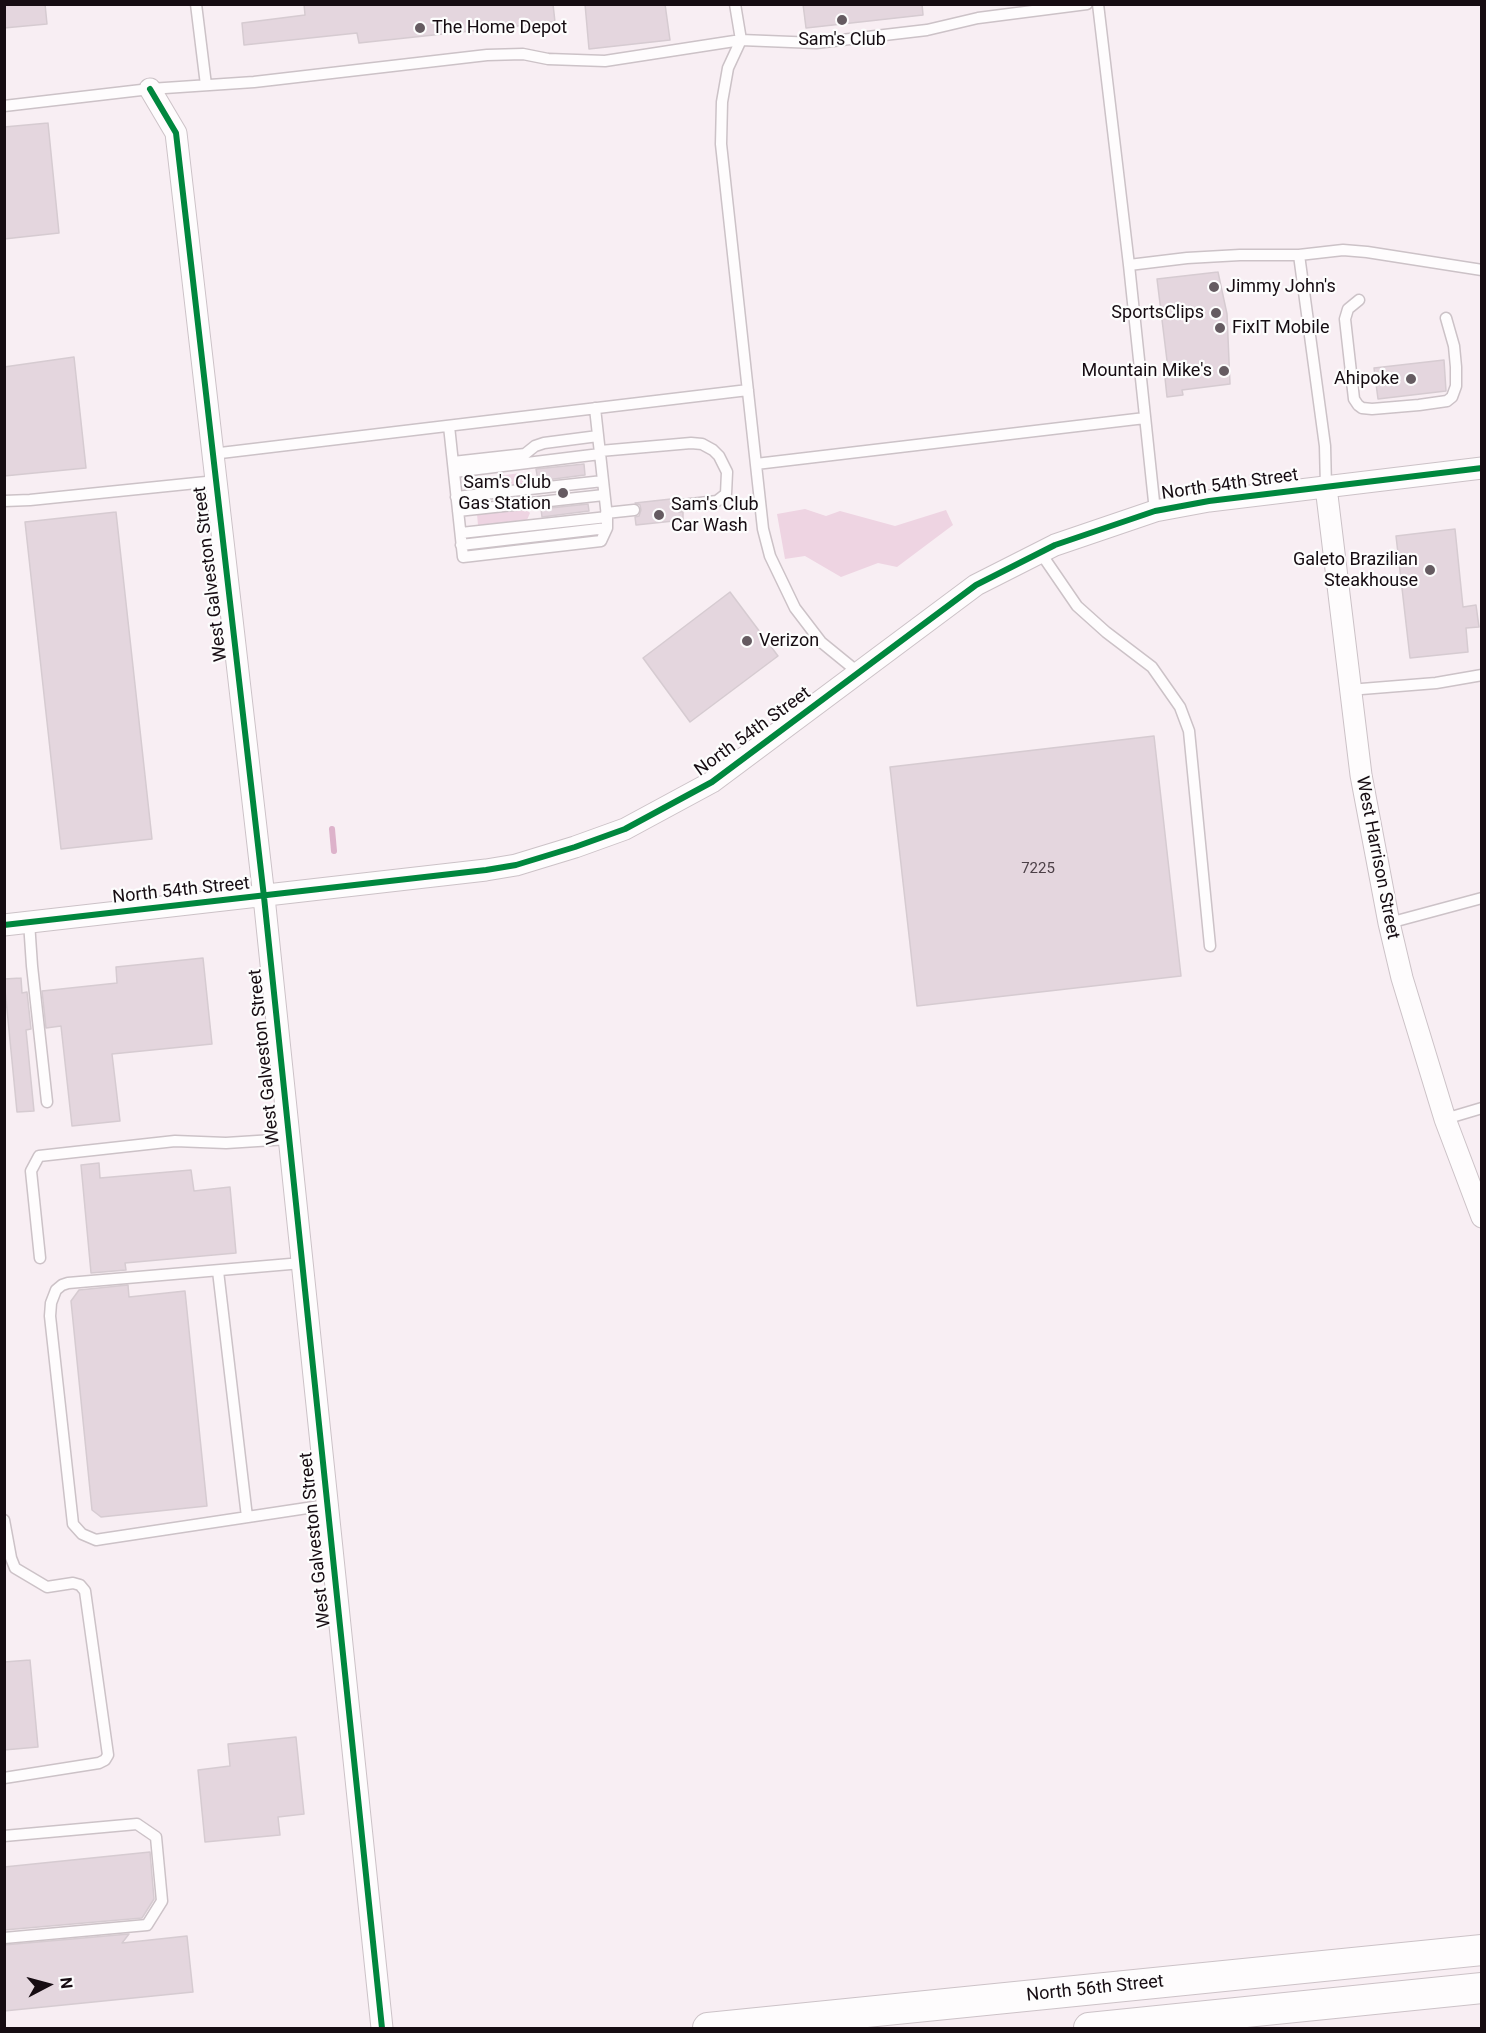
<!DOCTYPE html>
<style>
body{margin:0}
#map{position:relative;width:1486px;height:2033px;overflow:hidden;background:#f8eef3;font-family:Roboto,sans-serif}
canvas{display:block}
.frame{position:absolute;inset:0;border:6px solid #160c12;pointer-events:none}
.north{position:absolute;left:18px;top:1955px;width:60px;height:60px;-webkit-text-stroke:4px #fdfdfd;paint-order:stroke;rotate:84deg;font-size:16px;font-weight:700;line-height:24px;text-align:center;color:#160c12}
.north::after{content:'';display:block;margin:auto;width:21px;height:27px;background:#160c12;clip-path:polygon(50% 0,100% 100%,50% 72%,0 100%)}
</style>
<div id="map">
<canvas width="1486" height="2033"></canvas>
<div class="frame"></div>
<div class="north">N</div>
</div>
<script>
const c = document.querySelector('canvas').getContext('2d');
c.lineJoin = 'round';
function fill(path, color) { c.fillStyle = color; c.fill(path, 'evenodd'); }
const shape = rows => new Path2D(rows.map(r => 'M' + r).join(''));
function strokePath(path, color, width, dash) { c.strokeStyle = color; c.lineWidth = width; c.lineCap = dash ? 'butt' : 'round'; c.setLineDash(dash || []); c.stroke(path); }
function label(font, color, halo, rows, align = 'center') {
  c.font = font + ' Roboto,sans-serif'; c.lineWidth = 4.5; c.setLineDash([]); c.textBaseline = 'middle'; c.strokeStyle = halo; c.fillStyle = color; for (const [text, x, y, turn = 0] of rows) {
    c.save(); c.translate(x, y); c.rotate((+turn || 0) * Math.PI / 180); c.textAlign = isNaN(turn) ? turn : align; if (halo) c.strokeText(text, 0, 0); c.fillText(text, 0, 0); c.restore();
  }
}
fill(shape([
 [521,473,525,476,523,483,474,489,473,479],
 [526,509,530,513,527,520,478,525,477,514],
 [805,509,826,516,840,511,895,526,946,510,953,525,897,567,878,563,841,577,805,556,785,559,777,514]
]), '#eed4e2');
strokePath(shape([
 [332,829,334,851]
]), '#ddb2ca', 6);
const building = shape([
 [4,4,45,4,47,24,4,28,4,4],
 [304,4,553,4,555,22,359,43,357,33,244,45,242,23,305,15,304,4],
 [585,4,665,4,670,40,589,49,585,4],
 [803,4,922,4,923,15,806,28,803,4],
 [48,123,59,233,4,239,4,127,48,123],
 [1218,272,1227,314,1230,384,1182,390,1183,395,1167,397,1165,378,1169,377,1157,279,1218,272],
 [74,357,86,468,4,476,4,367,74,357],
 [1444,360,1446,391,1378,399,1374,368,1444,360],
 [584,464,585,475,538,481,536,469,584,464],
 [680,498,675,502,675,506,679,512,683,512,683,520,636,525,635,517,639,516,641,510,640,505,635,503,680,498],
 [588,504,589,511,542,517,541,509,588,504],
 [116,512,152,839,61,849,25,522,116,512],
 [1455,529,1463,607,1476,605,1479,627,1466,628,1468,652,1410,658,1396,536,1455,529],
 [730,592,778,656,690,722,643,658,730,592],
 [1154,736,1181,976,917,1006,890,767,1154,736],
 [203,958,212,1044,112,1054,120,1121,72,1126,61,1026,46,1028,42,991,117,983,116,967,203,958],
 [21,978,22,993,27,992,31,1029,26,1030,34,1111,17,1112,4,979,21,978],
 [99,1163,100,1178,191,1170,194,1191,230,1187,236,1253,125,1263,126,1270,91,1273,81,1165,99,1163],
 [128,1285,129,1297,185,1291,207,1506,101,1517,92,1510,71,1301,79,1290,128,1285],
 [30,1660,38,1747,4,1750,4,1662,30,1660],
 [296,1737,304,1814,278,1817,280,1835,205,1842,198,1770,230,1766,228,1744,296,1737],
 [150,1852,154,1899,142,1918,4,1930,4,1867,150,1852],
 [129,1934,122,1943,187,1936,193,1992,4,2011,4,1945,129,1934]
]);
fill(building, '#e4d6de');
strokePath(building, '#d6cbd1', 1.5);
const service = shape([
 [196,4,206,85],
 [735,4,741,40,728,68,722,102,721,144,763,529,770,556,795,608,821,642,859,673],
 [1098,4,1129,265,1155,511],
 [4,106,150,89,254,82,487,55,523,54,548,59,605,61,741,40,816,43,927,30,978,18,1087,4],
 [1299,255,1325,446,1326,487],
 [1129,265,1187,258,1240,255,1299,255,1343,250,1367,252,1482,270],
 [1359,300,1348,309,1345,319,1354,399,1358,405,1362,408,1372,409,1419,405,1447,401,1452,397,1456,386,1456,367,1454,346,1446,318],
 [449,426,463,557,601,541,607,528,607,517,595,408],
 [600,451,691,443,702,444,713,450,719,456,727,472,726,494,717,501,682,505],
 [212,454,748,390],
 [453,462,525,454,535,446,544,443,598,436],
 [756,464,1145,418],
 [454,472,600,454],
 [456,497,603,481],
 [4,501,30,500,216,481],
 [458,511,604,495],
 [606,513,634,510],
 [461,533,607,517],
 [461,545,607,528],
 [1040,552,1077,606,1106,632,1152,667,1180,707,1189,731,1210,946],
 [1349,690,1436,683,1482,675],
 [29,922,32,966,47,1102],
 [1389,923,1482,898],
 [1445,1119,1482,1108],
 [40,1258,31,1171,39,1156,175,1141,226,1143,289,1139],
 [302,1263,68,1283,62,1285,56,1290,51,1303,50,1316,73,1524,82,1534,96,1540,102,1539,327,1505],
 [218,1271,247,1517],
 [4,1520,11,1558,15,1568,47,1587,73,1583,80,1585,85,1591,108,1755,105,1760,99,1763,4,1778],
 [4,1836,137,1824,156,1837,162,1901,147,1925,4,1938]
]);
const minor = shape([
 [150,89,176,133,264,897,382,2028],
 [1326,487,1361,775,1389,923,1402,978,1445,1119,1482,1217],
 [4,925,486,870,516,865,575,847,625,829,712,782,976,585,1055,545,1155,511,1209,501,1482,468]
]);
const secondary = shape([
 [708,2028,1482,1950],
 [1089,2028,1482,1988]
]);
strokePath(service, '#ccc2c7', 13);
strokePath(minor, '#ccc2c7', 23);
strokePath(secondary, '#ccc2c7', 32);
strokePath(service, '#fefcfd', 10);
strokePath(minor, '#fefcfd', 21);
strokePath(secondary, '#fefcfd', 30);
strokePath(shape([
 [150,89,176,133,264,897,382,2028],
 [4,925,486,870,516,865,575,847,625,829,712,782,976,585,1055,545,1155,511,1209,501,1482,468]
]), '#00873e', 6);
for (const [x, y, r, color] of [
 [842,20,6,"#655b61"],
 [420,28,6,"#655b61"],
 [1214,287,6,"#655b61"],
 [1216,313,6,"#655b61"],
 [1220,328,6,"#655b61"],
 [1224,371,6,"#655b61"],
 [1411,379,6,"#655b61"],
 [563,493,6,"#655b61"],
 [659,515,6,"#655b61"],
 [1430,570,6,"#655b61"],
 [747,641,6,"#655b61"]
]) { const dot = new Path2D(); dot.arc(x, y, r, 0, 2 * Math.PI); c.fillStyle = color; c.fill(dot); strokePath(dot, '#fdfdfd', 2); }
label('15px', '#4c4047', null, [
 ["7225",1038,869]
]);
label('18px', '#160c12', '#fdfdfd', [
 ["The Home Depot",432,28],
 ["Sam's Club",842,40,"center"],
 ["Jimmy John's",1226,287],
 ["SportsClips",1204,313,"right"],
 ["FixIT Mobile",1232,328],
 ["Mountain Mike's",1212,371,"right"],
 ["Ahipoke",1399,379,"right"],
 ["Sam's Club",551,483,"right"],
 ["Gas Station",551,504,"right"],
 ["Sam's Club",671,505],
 ["Car Wash",671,526],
 ["Galeto Brazilian",1418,560,"right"],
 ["Steakhouse",1418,581,"right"],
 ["Verizon",759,641]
], 'left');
label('18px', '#160c12', '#fdfdfd', [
 ["North 54th Street",1230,485,-8],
 ["West Galveston Street",211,574,-97],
 ["North 54th Street",753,732,-36],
 ["West Harrison Street",1377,858,79],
 ["North 54th Street",181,891,-6],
 ["West Galveston Street",265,1057,-96],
 ["West Galveston Street",316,1540,-96],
 ["North 56th Street",1095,1989,-6]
]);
</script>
